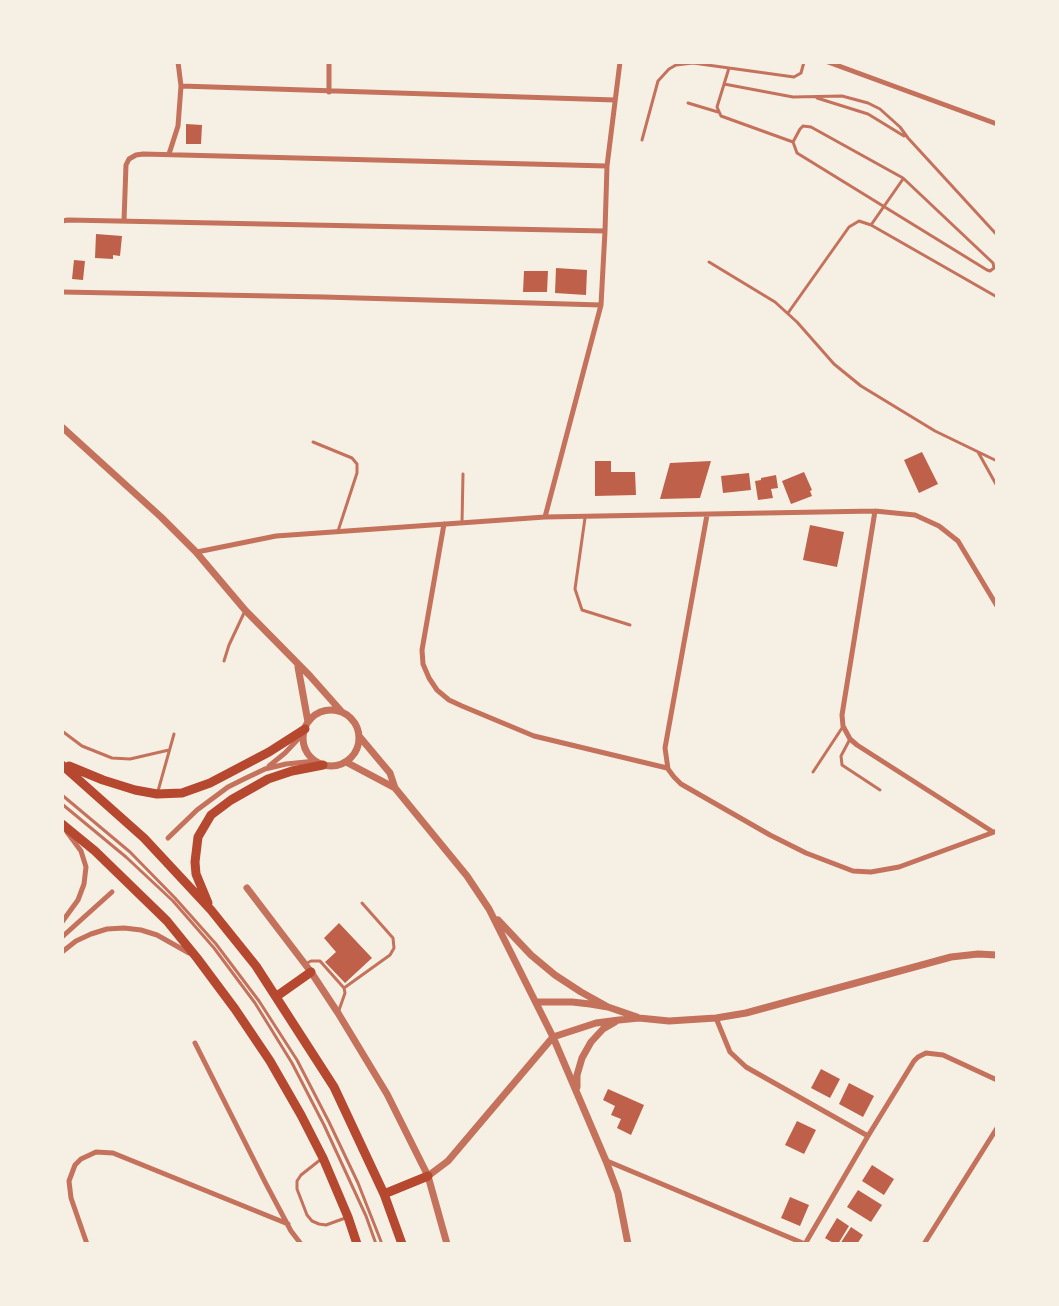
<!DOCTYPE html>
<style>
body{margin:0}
#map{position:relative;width:1059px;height:1306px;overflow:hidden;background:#f6efe4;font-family:"Fira Sans Condensed",sans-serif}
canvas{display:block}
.frame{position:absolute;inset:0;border:64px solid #f6efe4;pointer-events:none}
</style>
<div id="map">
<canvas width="1059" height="1306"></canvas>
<div class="frame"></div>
</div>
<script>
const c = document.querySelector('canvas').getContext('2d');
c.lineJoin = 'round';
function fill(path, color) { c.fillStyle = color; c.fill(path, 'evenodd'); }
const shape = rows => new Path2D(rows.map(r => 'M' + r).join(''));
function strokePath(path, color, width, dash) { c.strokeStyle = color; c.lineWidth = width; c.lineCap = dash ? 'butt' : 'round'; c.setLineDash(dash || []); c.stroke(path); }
fill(shape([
 [186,124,202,125,201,144,186,144],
 [96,234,122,236,120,256,113,255,113,259,95,258],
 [74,260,85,261,83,280,72,279],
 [556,268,587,270,586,295,555,293],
 [524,271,548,271,547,292,523,292],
 [922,452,938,484,919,493,904,460],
 [595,461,611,461,611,472,635,472,636,495,595,496],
 [711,461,700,498,660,499,670,463],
 [804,472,812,490,810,491,812,496,791,504,782,481],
 [749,473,751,490,723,493,721,476],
 [776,475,778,488,771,489,773,498,758,500,755,481,761,480,761,478],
 [810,525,844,532,837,567,803,560],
 [339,923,372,958,345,983,325,962,336,952,324,938],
 [821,1069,840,1079,830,1098,811,1088],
 [849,1083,874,1096,863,1117,839,1104],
 [608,1089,644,1105,631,1135,617,1128,621,1119,611,1115,615,1106,603,1100],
 [797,1121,816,1130,804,1154,785,1145],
 [872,1165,894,1179,884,1195,862,1181],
 [858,1190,882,1205,871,1222,847,1207],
 [790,1197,809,1205,800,1226,781,1218],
 [837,1218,849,1226,838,1244,835,1244,825,1238],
 [851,1227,863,1235,857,1244,840,1244]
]), '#bf614a');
strokePath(shape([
 [729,68,717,107,721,116,793,142],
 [724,84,793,97,842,96,868,103,880,109,900,127,908,138,997,235],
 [817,98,868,114,904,136],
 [688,103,718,112],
 [803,126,811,127,903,178,993,263,994,268,990,271,987,270,797,153,793,142,800,129,803,126],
 [642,140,658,81,669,69,676,65,693,63,794,77,801,73,804,62],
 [871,225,903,179],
 [709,262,775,302,797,322,834,364,861,386,935,431,997,461],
 [788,313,849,227,859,221,871,225,997,297],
 [313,442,352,458,357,464,357,473,338,531],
 [978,452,997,486],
 [585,518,575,589,582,610,630,625],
 [462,523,463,474],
 [224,661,229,645,244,613],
 [62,731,82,746,112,758,130,759,169,750],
 [850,739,841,756,842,765,880,790],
 [813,772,842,728],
 [158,791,174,734],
 [62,795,130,852,175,898,216,944,259,1001,297,1060,329,1122,358,1183,382,1244],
 [62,804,126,857,173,901,214,948,255,1003,292,1063,324,1125,366,1216,376,1244],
 [307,963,311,961,320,961,344,988,345,993,338,1013],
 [344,988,390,955,394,948,393,938,362,903],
 [320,1160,301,1175,297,1181,297,1189,307,1215,312,1221,319,1224,326,1225,348,1217]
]), '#c5725c', 3);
strokePath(shape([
 [828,62,997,124],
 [181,86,615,100],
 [329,92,329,62],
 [169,154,178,126,181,86,178,62],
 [62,221,68,220,605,231],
 [124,221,126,165,129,159,136,155,143,154,607,166],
 [62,292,324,297,601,305],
 [875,511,842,715,843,726,850,739,857,745,993,832],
 [707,515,665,748,668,769,674,777,681,784,770,835,806,853,853,871,871,872,899,867,997,831],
 [545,517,601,305,605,231,607,166,620,62],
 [444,524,422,650,423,664,429,678,437,690,449,700,462,706,534,736,667,768],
 [197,552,276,536,545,517,875,511,915,515,939,526,958,541,997,606],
 [269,766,285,753,302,735],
 [168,838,197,810,228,787,244,779,265,769,286,764,316,761],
 [62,922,78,900,84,884,86,867,81,851,67,832],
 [62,937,112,892],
 [62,952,76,941,91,934,107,929,124,928,141,930,157,935,189,953],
 [716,1018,730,1052,746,1067,868,1136],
 [195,1043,265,1182,291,1231,301,1244],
 [607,1161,805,1244],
 [87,1244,71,1198,69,1181,75,1165,81,1159,96,1152,113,1153,288,1224],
 [805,1244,868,1136,914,1061,918,1057,926,1053,943,1055,997,1080],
 [924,1244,997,1128]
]), '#c5725c', 5);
strokePath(shape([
 [62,427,161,517,196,552,245,610,310,676,341,711],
 [298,667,308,722],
 '303 738a28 28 0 1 1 56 0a28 28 0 1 1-56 0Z',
 [359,736,390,773,395,788,467,876,489,909,553,1037,606,1161,618,1193,628,1244],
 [346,762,395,788],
 [247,888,311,972,338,1013,387,1094,428,1176,447,1244],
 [498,920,531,955,555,975,581,992,608,1007],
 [536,1002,572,1002,590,1004,608,1007,637,1017],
 [577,1087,577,1075,582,1058,591,1042,603,1029,615,1022],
 [428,1176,448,1161,553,1037,596,1023,619,1020,639,1018,669,1021,716,1018,746,1013,951,957,978,954,997,955]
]), '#c5725c', 7);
strokePath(shape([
 [62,765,144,838,211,910,256,966,334,1087,384,1194,402,1244],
 [69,766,103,780,135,790,157,794,182,793,210,783,269,752,305,729],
 [62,824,95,851,167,921,197,958,235,1009,270,1061,301,1115,323,1158,348,1217,357,1244],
 [208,903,196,874,195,862,198,837,211,815,231,800,268,779,292,771,323,765],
 [277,996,311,972],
 [384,1194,428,1176]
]), '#b5482f', 9);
</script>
